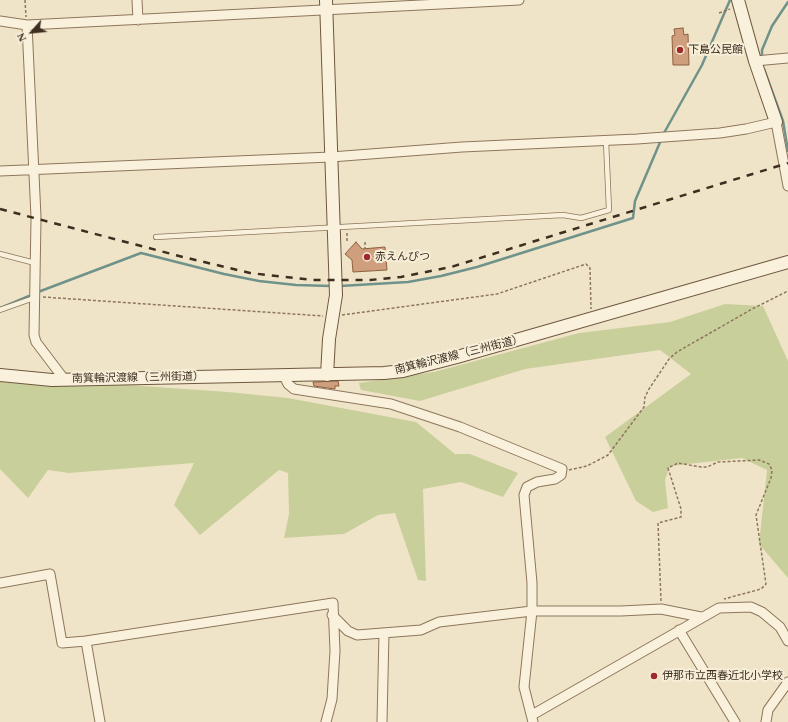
<!DOCTYPE html>
<meta charset="utf-8">
<style>
body{margin:0}
#map{position:relative;width:788px;height:722px;overflow:hidden;background:#f0e4c8;font-family:"Times New Roman",serif}
canvas{display:block}
.north{position:absolute;left:12px;top:12px;width:40px;height:40px;-webkit-text-stroke:3px #f7eed8;paint-order:stroke;rotate:243deg;font-size:11px;font-weight:700;line-height:16px;text-align:center;color:#3d2e20}
.north::after{content:'';display:block;margin:auto;width:14px;height:18px;background:#3d2e20;clip-path:polygon(50% 0,100% 100%,50% 72%,0 100%)}
</style>
<div id="map">
<canvas width="788" height="722"></canvas>
<div class="north">N</div>
</div>
<script>
const c = document.querySelector('canvas').getContext('2d');
c.lineJoin = 'round';
function fill(path, color) { c.fillStyle = color; c.fill(path, 'evenodd'); }
const shape = rows => new Path2D(rows.map(r => 'M' + r).join(''));
function strokePath(path, color, width, dash) { c.strokeStyle = color; c.lineWidth = width; c.lineCap = dash ? 'butt' : 'round'; c.setLineDash(dash || []); c.stroke(path); }
function label(font, color, halo, rows, align = 'center') {
  c.font = font + ' "Times New Roman","Noto Sans JP",serif'; c.lineWidth = 4; c.setLineDash([]); c.textBaseline = 'middle'; c.strokeStyle = halo; c.fillStyle = color; for (const [text, x, y, turn = 0] of rows) {
    c.save(); c.translate(x, y); c.rotate((+turn || 0) * Math.PI / 180); c.textAlign = isNaN(turn) ? turn : align; if (halo) c.strokeText(text, 0, 0); c.fillText(text, 0, 0); c.restore();
  }
}
fill(shape([
 [725,304,763,306,788,361,788,578,759,544,767,470,742,458,670,466,665,480,668,508,653,512,636,501,605,437,691,374,660,350,525,369,420,401,361,390,359,383,434,372,579,333,670,322],
 [0,376,228,392,288,398,416,422,455,454,470,454,518,473,503,497,461,482,423,489,426,581,418,580,395,513,378,515,344,534,284,538,289,514,288,473,279,470,200,535,174,505,194,463,69,473,48,470,28,498,0,469]
]), '#c9cf9b');
strokePath(shape([
 [762,59,762,50,772,26,788,2],
 [764,69,783,121,788,151],
 [664,133,702,65,730,0],
 [340,286,408,282,441,276,477,267,633,218,635,201,661,140],
 [38,292,141,253,224,274,259,281,296,285,331,286],
 [0,308,29,296]
]), '#6f938a', 2.5);
const building = shape([
 [683,28,684,35,688,34,689,65,673,65,672,36,675,35,674,29,683,28],
 [356,242,362,249,385,247,387,270,353,272,352,260,345,254,356,242],
 [338,381,339,386,335,386,335,389,314,386,313,382,338,381]
]);
fill(building, '#cf9f7d');
strokePath(building, '#8d5f41', 1);
const lane = shape([
 [156,237,563,215,581,218,609,210,606,141],
 [0,254,35,263],
 [0,310,34,298]
]);
const street = shape([
 [137,0,138,20],
 [0,21,27,25,519,0],
 [27,25,36,217],
 [755,61,788,58],
 [0,171,331,157,462,147,637,139,720,133,746,129,776,122,788,186],
 [36,219,34,335,36,342,64,379],
 [284,376,288,384,294,389,391,404,460,427,562,469,561,475,555,479,537,482,527,487,524,495,532,583,532,611,524,687,533,722],
 [0,583,50,574,62,643,86,641,333,603,335,651,332,699,326,722],
 [332,615,348,631,357,635,421,630,439,622,532,611,621,611,661,609,701,617],
 [679,630,735,722],
 [86,641,100,722],
 [532,715,719,608,751,607,762,612,780,627,788,641],
 [382,722,384,633],
 [766,722,768,710,788,682]
]);
const secondary = shape([
 [326,0,336,295,329,339,327,375],
 [738,0,755,61,776,122],
 [0,375,52,380,384,373,403,371,457,357,788,262]
]);
strokePath(lane, '#8d765c', 6);
strokePath(street, '#8d765c', 11);
strokePath(secondary, '#6f573f', 14);
strokePath(shape([
 [25,0,26,17],
 [719,13,730,9],
 [347,233,347,241],
 [365,242,365,249],
 [43,297,323,316],
 [342,315,497,294,586,264,590,268,591,309],
 [569,470,587,466,608,455,644,407,645,397,649,389,669,359,677,352,752,309,788,291],
 [661,601,658,523,681,517,681,509,668,468,678,463,701,467,707,467,718,462,759,460,769,464,772,470,771,478,756,515,766,584,761,589,724,599]
]), '#8d765c', 1.5, [3, 2]);
strokePath(lane, '#faf1dc', 4.5);
strokePath(street, '#faf1dc', 9);
strokePath(secondary, '#faf1dc', 12);
strokePath(shape([
 [0,209,183,257,250,273,313,280,370,280,401,277,451,267,788,163]
]), '#3d2e20', 2.5, [7, 7]);
for (const [x, y, r, color] of [
 [680,50,4,"#9e2a2b"],
 [367,257,4,"#9e2a2b"],
 [654,676,4,"#9e2a2b"]
]) { const dot = new Path2D(); dot.arc(x, y, r, 0, 2 * Math.PI); c.fillStyle = color; c.fill(dot); strokePath(dot, '#f7eed8', 1.5); }
label('11px', '#3d2e20', '#f7eed8', [
 ["下島公民館",688,50],
 ["赤えんぴつ",375,257],
 ["伊那市立西春近北小学校",662,676]
], 'left');
label('11px', '#3d2e20', '#f7eed8', [
 ["南箕輪沢渡線（三州街道）",459,355,-14],
 ["南箕輪沢渡線（三州街道）",138,378,-1]
]);
</script>
